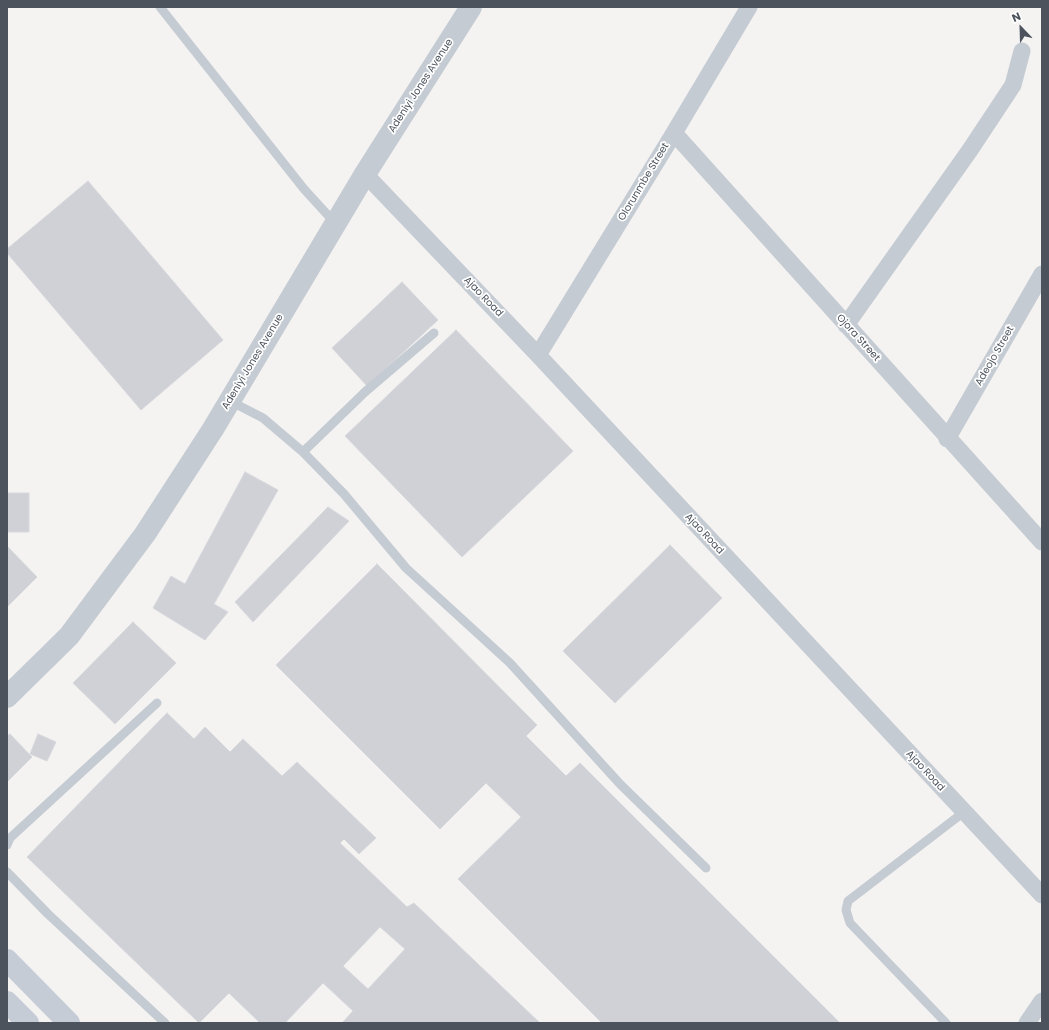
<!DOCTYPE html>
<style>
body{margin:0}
#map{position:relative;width:1049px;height:1030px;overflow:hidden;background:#f4f3f2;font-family:Poppins,sans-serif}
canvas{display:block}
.frame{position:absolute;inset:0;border:8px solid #4c535d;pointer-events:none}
.north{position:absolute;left:1001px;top:8px;width:40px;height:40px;-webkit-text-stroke:3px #fff;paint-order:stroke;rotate:337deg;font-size:11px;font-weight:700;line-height:16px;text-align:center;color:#4c535d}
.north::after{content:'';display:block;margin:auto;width:14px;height:18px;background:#4c535d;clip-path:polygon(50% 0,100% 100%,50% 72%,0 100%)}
</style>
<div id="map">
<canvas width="1049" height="1030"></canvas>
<div class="frame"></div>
<div class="north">N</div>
</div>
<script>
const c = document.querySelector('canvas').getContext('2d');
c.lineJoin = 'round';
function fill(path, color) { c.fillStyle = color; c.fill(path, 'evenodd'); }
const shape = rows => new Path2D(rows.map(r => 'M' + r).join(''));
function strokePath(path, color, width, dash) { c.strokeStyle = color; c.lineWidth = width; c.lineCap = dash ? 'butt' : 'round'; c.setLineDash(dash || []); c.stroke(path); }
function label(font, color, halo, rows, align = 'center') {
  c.font = font + ' Poppins,sans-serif'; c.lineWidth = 3.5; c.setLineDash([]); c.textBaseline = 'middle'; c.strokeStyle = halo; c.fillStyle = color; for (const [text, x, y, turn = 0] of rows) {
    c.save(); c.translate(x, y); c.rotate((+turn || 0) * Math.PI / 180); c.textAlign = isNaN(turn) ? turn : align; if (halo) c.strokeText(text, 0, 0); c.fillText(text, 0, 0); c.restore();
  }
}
const building = shape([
 [88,181,223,340,141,410,7,253,7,249,88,181],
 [402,282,438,320,367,386,332,348,402,282],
 [456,330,573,451,462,557,345,436,456,330],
 [245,472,278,490,214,604,228,612,205,640,153,608,171,576,185,584,245,472],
 [7,493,29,493,29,532,7,532,7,493],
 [328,507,349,521,253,622,235,602,328,507],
 [670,545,722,598,615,703,563,651,670,545],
 [7,546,37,577,7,607,7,546],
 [377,564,537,725,526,736,566,776,580,763,840,1023,602,1023,458,879,521,817,486,783,440,829,276,665,377,564],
 [133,622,176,663,115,724,73,683,133,622],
 [167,713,194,739,205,727,230,752,243,739,282,776,297,762,376,838,359,854,344,839,340,843,407,907,414,903,540,1023,342,1023,353,1011,323,983,285,1023,260,1023,229,993,199,1023,27,857,167,713],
 [380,927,405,949,368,989,343,966,380,927],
 [10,734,32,757,7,782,7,736,10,734],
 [38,734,56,742,47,761,30,754,38,734]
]);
fill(building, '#d0d1d6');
strokePath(building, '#d7d8dc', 1);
strokePath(shape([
 [160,7,304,189,335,223],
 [230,401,263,418,303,452,344,494,406,568,510,663,620,784,706,868],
 [303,452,365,392,434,333],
 [7,845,10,838,157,703],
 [7,872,48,914,165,1023],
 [946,1023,850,923,846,910,848,901,964,812]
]), '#c5cbd2', 9);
strokePath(shape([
 [674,133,1042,542],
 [365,174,538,355,1042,895],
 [846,325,970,150,1013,85,1022,51],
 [538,355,674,133,749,7],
 [947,439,1042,274],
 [1027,1023,1042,1001]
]), '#c5cbd2', 17);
strokePath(shape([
 [7,697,69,636,145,534,213,429,365,174,471,7]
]), '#c5cbd2', 22);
strokePath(shape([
 [7,960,69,1023],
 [7,1002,28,1023]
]), '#c6ccd6', 22);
label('10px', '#4c535d', '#fff', [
 ["Adeniyi Jones Avenue",421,86,-57],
 ["Olorunmbe Street",644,182,-59],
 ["Ajao Road",483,297,46],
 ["Ojora Street",858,338,48],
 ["Adeojo Street",995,356,-60],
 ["Adeniyi Jones Avenue",253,362,-59],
 ["Ajao Road",704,534,47],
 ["Ajao Road",925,771,47]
]);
</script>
